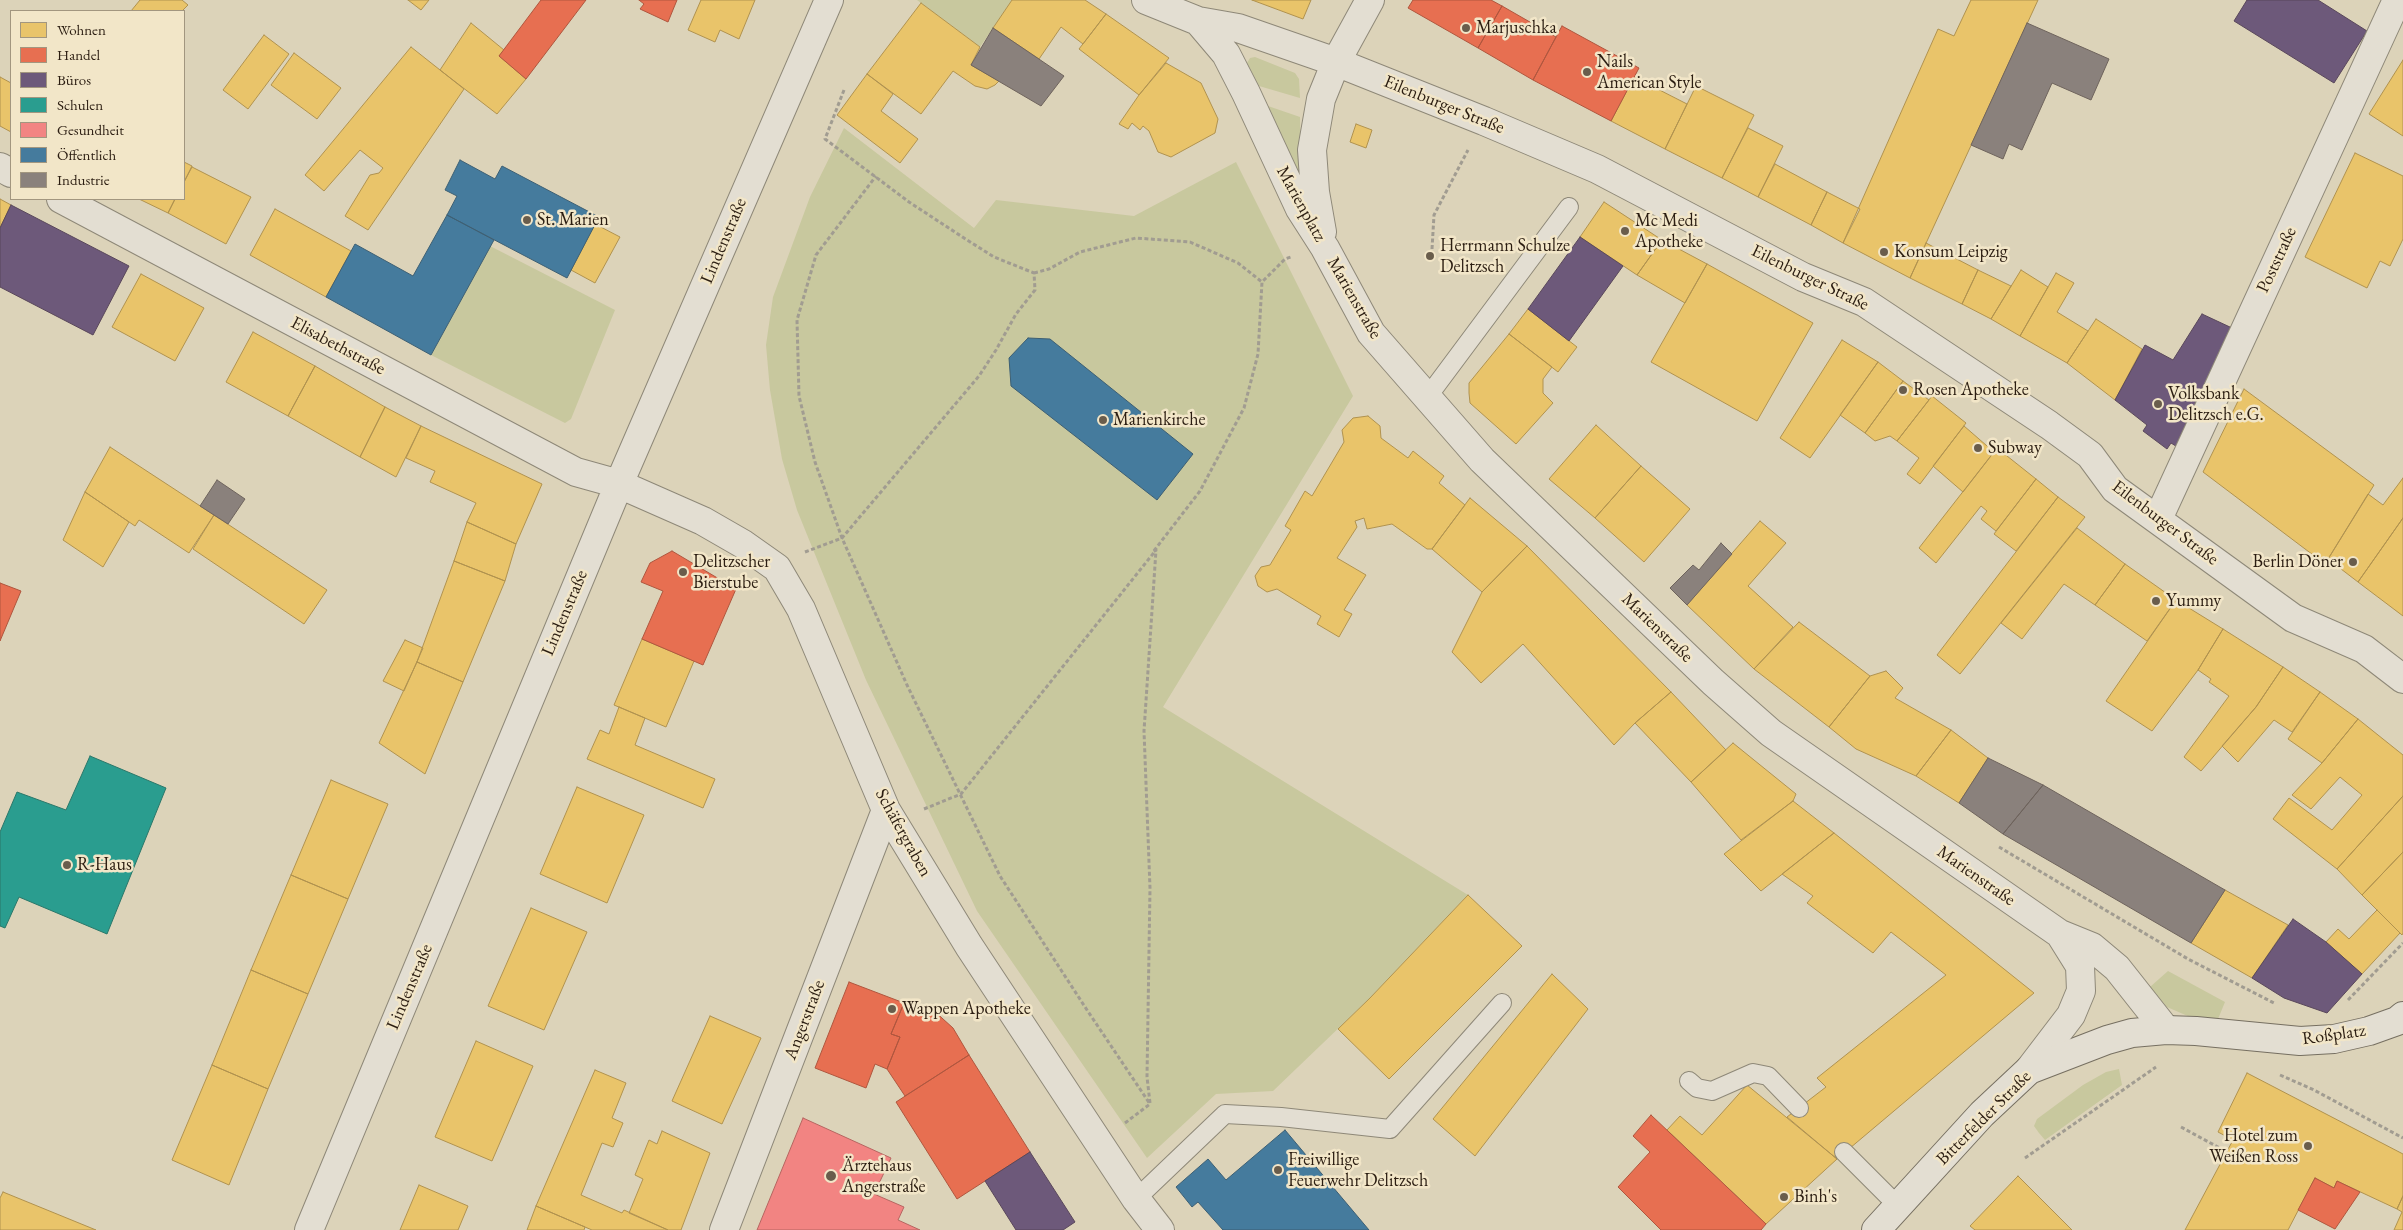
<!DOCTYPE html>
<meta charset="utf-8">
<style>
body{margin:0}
#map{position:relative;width:2403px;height:1230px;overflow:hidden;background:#dcd3b9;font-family:"EB Garamond",serif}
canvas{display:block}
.legend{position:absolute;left:10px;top:10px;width:175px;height:190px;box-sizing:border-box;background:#f2e6c8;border:1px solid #a2967f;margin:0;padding:6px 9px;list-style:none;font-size:15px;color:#2b1d11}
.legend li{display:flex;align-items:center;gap:10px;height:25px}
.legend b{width:25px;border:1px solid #a2967f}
</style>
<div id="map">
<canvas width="2403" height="1230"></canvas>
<ul class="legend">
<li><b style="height:14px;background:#e9c46a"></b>Wohnen</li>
<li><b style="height:14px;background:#e76f51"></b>Handel</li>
<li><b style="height:14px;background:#6d597a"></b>Büros</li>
<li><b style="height:14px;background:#2a9d8f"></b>Schulen</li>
<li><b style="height:14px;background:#f28482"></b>Gesundheit</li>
<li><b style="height:14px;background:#457b9d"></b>Öffentlich</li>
<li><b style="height:14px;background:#8a817c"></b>Industrie</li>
</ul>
</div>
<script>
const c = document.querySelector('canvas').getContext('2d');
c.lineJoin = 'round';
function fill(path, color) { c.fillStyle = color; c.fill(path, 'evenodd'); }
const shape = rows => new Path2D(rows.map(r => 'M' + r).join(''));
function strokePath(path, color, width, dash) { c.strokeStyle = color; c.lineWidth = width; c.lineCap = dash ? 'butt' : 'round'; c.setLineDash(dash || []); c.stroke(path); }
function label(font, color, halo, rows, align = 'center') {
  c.font = font + ' "EB Garamond",serif'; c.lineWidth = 5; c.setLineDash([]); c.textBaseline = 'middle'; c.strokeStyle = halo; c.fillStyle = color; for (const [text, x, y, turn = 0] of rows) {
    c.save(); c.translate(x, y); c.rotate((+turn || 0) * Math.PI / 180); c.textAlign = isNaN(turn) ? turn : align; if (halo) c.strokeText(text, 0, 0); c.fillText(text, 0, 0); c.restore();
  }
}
fill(shape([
 [917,0,1012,0,980,47],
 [1255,57,1295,73,1299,79,1300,98,1259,86,1247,63,1250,58],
 [1268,106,1300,117,1301,178,1298,176],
 [844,128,974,228,996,200,1134,216,1236,162,1353,396,1163,707,1468,895,1370,998,1273,1091,1216,1094,1147,1158,977,911,866,680,797,510,782,459,770,390,766,345,773,297,810,197],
 [490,246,615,310,571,419,565,423,431,355],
 [2168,971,2225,1002,2218,1019,2190,1017,2167,1007,2150,987],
 [2119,1069,2122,1085,2045,1140,2039,1133,2034,1126,2037,1119,2083,1085,2106,1072]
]), '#c8c89e');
const homes = shape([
 [140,0,182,0,188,5,182,11,131,11,140,0],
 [408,0,429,0,421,10,408,0],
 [701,0,755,0,739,39,720,30,715,42,688,30,701,0],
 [1012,0,1085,0,1106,14,1083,44,1061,27,1039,59,993,28,1012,0],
 [1252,0,1311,0,1303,19,1252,0],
 [1971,0,2038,0,1910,278,1843,243,1938,29,1954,36,1971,0],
 [921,3,980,47,971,65,999,81,995,85,987,89,975,86,953,71,921,114,867,74,921,3],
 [1106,14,1169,58,1139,95,1079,49,1106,14],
 [471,23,504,50,499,56,526,79,497,114,440,70,471,23],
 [264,35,289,54,248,109,223,90,264,35],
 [411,47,464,89,368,230,345,216,370,175,379,173,383,168,360,150,324,191,305,175,411,47],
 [294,53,341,88,317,119,271,85,294,53],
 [2403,60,2403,136,2369,114,2403,60],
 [1166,63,1201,83,1218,119,1215,133,1171,157,1158,152,1149,131,1143,126,1140,130,1132,123,1128,129,1119,124,1139,95,1166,63],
 [867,74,893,94,881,111,918,139,900,163,837,115,867,74],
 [0,77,11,83,11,132,0,126,0,77],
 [1634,77,1687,104,1665,149,1611,121,1634,77],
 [1696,86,1754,115,1722,178,1665,149,1696,86],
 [1356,124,1372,130,1366,148,1350,142,1356,124],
 [1748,128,1783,146,1758,197,1722,178,1748,128],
 [2355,153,2403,176,2403,239,2390,266,2380,261,2367,288,2305,257,2355,153],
 [184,162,192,166,184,182,184,162],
 [1775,164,1827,192,1811,225,1758,197,1775,164],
 [192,167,251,197,226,244,168,213,175,199,184,199,184,182,192,167],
 [1827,192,1860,209,1843,243,1811,225,1827,192],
 [0,199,11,205,0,228,0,199],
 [139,199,175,199,168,213,139,199],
 [1604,202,1662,240,1637,275,1580,237,1604,202],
 [275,209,351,251,326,297,250,255,275,209],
 [595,224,620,237,595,283,571,270,595,224],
 [1662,240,1707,264,1685,303,1637,275,1662,240],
 [1926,243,1978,270,1962,304,1910,278,1926,243],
 [1707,264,1813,323,1757,421,1651,362,1707,264],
 [1978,270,2011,286,1991,319,1962,304,1978,270],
 [2021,270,2048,287,2020,336,1991,319,2021,270],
 [2056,273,2074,283,2057,312,2088,331,2067,363,2020,336,2056,273],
 [141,274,204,308,175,361,112,327,141,274],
 [1528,309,1577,347,1558,372,1509,334,1528,309],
 [2096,319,2142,349,2115,400,2067,363,2096,319],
 [253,332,315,366,288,416,226,382,253,332],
 [1509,334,1552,367,1543,379,1543,393,1553,403,1516,444,1470,403,1469,393,1469,383,1509,334],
 [1842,340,1878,362,1810,458,1780,438,1842,340],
 [1878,362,1903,381,1865,433,1840,415,1878,362],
 [315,366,385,407,360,457,288,416,315,366],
 [1903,381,1929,400,1897,441,1890,436,1875,441,1865,433,1903,381],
 [2244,389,2374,485,2325,564,2203,472,2244,389],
 [1932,396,1966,423,1920,484,1907,474,1919,458,1897,441,1932,396],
 [385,407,421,426,396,477,360,457,385,407],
 [1368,416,1380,426,1381,438,1408,458,1413,451,1444,476,1439,483,1465,505,1432,549,1427,549,1392,524,1367,529,1364,518,1355,521,1357,527,1337,558,1366,575,1344,610,1352,614,1339,637,1317,624,1321,616,1277,589,1267,592,1258,586,1255,576,1261,567,1270,565,1291,530,1285,526,1305,491,1312,496,1344,442,1342,430,1353,418,1368,416],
 [1596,425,1641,466,1595,518,1549,479,1596,425],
 [421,426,542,484,516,544,467,522,476,503,430,482,435,471,406,458,421,426],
 [1964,426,1994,452,1963,492,1933,466,1964,426],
 [110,447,214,515,189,553,139,520,135,526,85,492,110,447],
 [1997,448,2036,479,1996,531,1981,519,1987,511,1981,506,1936,563,1919,548,1997,448],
 [1641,466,1690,509,1644,562,1595,518,1641,466],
 [2403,478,2403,518,2358,582,2328,559,2368,494,2383,505,2403,478],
 [2036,479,2058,497,2016,551,1994,534,2036,479],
 [85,492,129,522,103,567,63,540,85,492],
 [2058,497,2085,517,1960,674,1937,655,2058,497],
 [1470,498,1527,546,1482,592,1432,549,1470,498],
 [214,515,327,590,304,624,193,549,214,515],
 [2403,518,2403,616,2358,582,2403,518],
 [1760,521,1786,543,1748,586,1793,627,1754,669,1687,605,1760,521],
 [467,522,516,544,505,581,454,561,467,522],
 [2077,528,2125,564,2095,605,2064,584,2022,639,2001,623,2077,528],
 [1527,546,1671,692,1635,723,1614,745,1523,644,1481,683,1452,652,1482,592,1527,546],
 [454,561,505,581,463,682,417,662,454,561],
 [2125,564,2176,600,2147,641,2095,605,2125,564],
 [2176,600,2223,629,2198,670,2152,731,2106,701,2176,600],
 [1799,622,1870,676,1829,727,1754,669,1799,622],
 [2223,629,2283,667,2256,707,2201,771,2184,757,2229,696,2209,682,2211,679,2198,670,2223,629],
 [642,639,694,661,666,727,614,705,642,639],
 [405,640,423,648,404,691,383,681,405,640],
 [417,662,463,682,425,774,379,743,417,662],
 [2283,667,2320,692,2292,732,2274,720,2238,762,2222,746,2256,707,2283,667],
 [1886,671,1903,688,1895,698,1951,730,1916,776,1856,749,1829,727,1870,676,1886,671],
 [1671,692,1726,750,1691,782,1635,723,1671,692],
 [2320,692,2358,719,2322,763,2288,739,2320,692],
 [619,707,645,718,635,745,715,779,703,808,587,759,600,730,609,734,619,707],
 [2358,719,2403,755,2403,796,2337,869,2273,819,2289,798,2332,830,2362,795,2340,777,2311,809,2292,795,2322,763,2358,719],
 [1951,730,1988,758,1959,803,1916,776,1951,730],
 [1733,743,1796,794,1793,801,1741,840,1691,782,1733,743],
 [331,780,388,804,348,899,291,875,331,780],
 [577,787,644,815,607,903,540,874,577,787],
 [2403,796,2403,852,2362,895,2337,869,2403,796],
 [1793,801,1834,833,1761,891,1724,854,1793,801],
 [1834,833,2034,993,1837,1159,1787,1117,1826,1087,1817,1078,1946,975,1891,932,1873,953,1807,903,1813,896,1782,874,1834,833],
 [2403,852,2403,933,2402,935,2362,895,2403,852],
 [291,875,348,899,308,994,251,970,291,875],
 [2225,890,2288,925,2252,978,2191,943,2225,890],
 [1468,895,1522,946,1389,1079,1338,1029,1370,998,1468,895],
 [531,908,587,932,544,1030,488,1006,531,908],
 [2377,910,2400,933,2362,974,2326,942,2338,929,2349,939,2377,910],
 [251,970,308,994,268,1089,212,1065,251,970],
 [1552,974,1588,1009,1475,1156,1433,1119,1552,974],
 [710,1016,761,1038,722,1124,672,1101,710,1016],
 [476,1041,533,1066,492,1161,435,1137,476,1041],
 [212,1065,268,1089,229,1185,172,1160,212,1065],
 [595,1070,626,1083,612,1118,623,1123,613,1147,602,1143,581,1195,622,1213,624,1210,668,1230,592,1230,536,1206,595,1070],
 [2247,1073,2403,1154,2403,1196,2397,1209,2337,1181,2334,1188,2315,1178,2288,1230,2185,1230,2233,1140,2218,1132,2247,1073],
 [1747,1085,1837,1159,1766,1224,1667,1130,1680,1116,1702,1135,1747,1085],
 [662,1131,710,1153,681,1230,668,1230,629,1213,643,1179,635,1175,649,1140,657,1144,662,1131],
 [2018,1176,2072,1230,1975,1230,1970,1226,2018,1176],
 [419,1185,468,1206,458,1230,400,1230,419,1185],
 [3,1192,96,1230,0,1230,0,1198,3,1192],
 [2403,1196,2403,1230,2394,1230,2402,1212,2397,1209,2403,1196],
 [536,1206,585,1227,584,1230,527,1230,536,1206]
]);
fill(homes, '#e9c46a');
strokePath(homes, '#b0924f', 1);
const shops = shape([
 [541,0,586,0,526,79,499,56,541,0],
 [639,0,677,0,668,22,640,9,644,4,639,0],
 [1413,0,1491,0,1502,6,1478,48,1408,8,1413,0],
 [1502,6,1556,37,1533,80,1478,48,1502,6],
 [1562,26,1639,68,1611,121,1533,80,1562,26],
 [672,551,736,589,703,665,642,639,663,591,641,582,650,563,672,551],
 [0,583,21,591,0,641,0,583],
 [849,982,904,1003,891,1034,900,1037,887,1069,875,1064,866,1088,815,1068,849,982],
 [904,1003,932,1009,953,1028,969,1055,905,1096,887,1069,900,1037,891,1034,904,1003],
 [969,1055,1030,1152,957,1199,896,1102,969,1055],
 [1651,1115,1766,1224,1761,1230,1661,1230,1618,1187,1650,1152,1633,1136,1651,1115],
 [2315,1178,2334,1188,2337,1181,2360,1192,2335,1229,2298,1210,2315,1178]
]);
fill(shops, '#e76f51');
strokePath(shops, '#af563e', 1);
const offices = shape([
 [2247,0,2318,0,2367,31,2334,83,2234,21,2247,0],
 [11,205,129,266,93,335,0,287,0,228,11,205],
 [1580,237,1623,266,1569,341,1528,309,1580,237],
 [2202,314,2232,328,2179,448,2171,443,2167,449,2143,431,2147,425,2115,400,2145,345,2173,360,2202,314],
 [2293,919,2326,942,2362,974,2327,1013,2284,998,2252,978,2293,919],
 [1030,1152,1075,1222,1063,1230,1016,1230,985,1181,1030,1152]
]);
fill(offices, '#6d597a');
strokePath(offices, '#59475a', 1);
const schools = shape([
 [90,756,166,788,107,934,19,897,5,928,0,926,0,832,17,792,66,810,90,756]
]);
fill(schools, '#2a9d8f');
strokePath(schools, '#2a7769', 1);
const health = shape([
 [803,1118,891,1158,874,1194,904,1207,898,1220,920,1230,757,1230,803,1118]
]);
fill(health, '#f28482');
strokePath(health, '#b66560', 1);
const public = shape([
 [460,160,495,179,502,166,599,217,567,278,447,215,457,196,445,190,460,160],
 [447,215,494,240,431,355,326,297,355,244,413,276,447,215],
 [1028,338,1050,339,1193,454,1157,500,1011,386,1009,358,1028,338],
 [1285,1130,1369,1230,1223,1230,1198,1202,1192,1207,1176,1187,1208,1159,1226,1180,1285,1130]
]);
fill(public, '#457b9d');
strokePath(public, '#3d5f73', 1);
const industry = shape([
 [2027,23,2109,59,2091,100,2052,83,2022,150,2009,144,2003,159,1971,145,2027,23],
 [993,28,1064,76,1041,106,971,65,993,28],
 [217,480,245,499,228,524,200,506,217,480],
 [1721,543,1732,554,1687,605,1670,588,1693,565,1699,570,1721,543],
 [1988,758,2043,785,2003,834,1959,803,1988,758],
 [2043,785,2225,890,2191,943,2003,834,2043,785]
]);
fill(industry, '#8a817c');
strokePath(industry, '#6e635c', 1);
const lane = shape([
 [1426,399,1569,207],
 [1689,1081,1697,1088,1712,1091,1753,1073,1768,1076,1799,1108],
 [1844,1152,1898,1206],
 [1136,1199,1225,1114,1281,1117,1390,1129,1502,1003]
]);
const street = shape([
 [1146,0,1198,21,1238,28,1336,62,1484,121,1597,169,1803,277,1864,302,2049,425,2090,455,2115,489,2293,618,2364,649,2403,679],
 [1198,21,1226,54,1246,93,1300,209,1325,248,1371,333,1482,460,1713,682,1771,733,2060,934,2092,947,2117,968,2166,1030],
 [0,167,11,173],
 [61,199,576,472,619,484,703,521,743,544,777,568,801,609,886,810,969,946,1136,1199,1160,1230],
 [1322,232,1315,192,1312,150,1321,99,1336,62,1370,0],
 [2158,519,2397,0],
 [2029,1070,2071,1015,2081,991,2080,966,2060,934],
 [309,1230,619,484,829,0],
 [724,1230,886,810]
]);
const secondary = shape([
 [1876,1230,1982,1114,2029,1070,2107,1040,2132,1033,2166,1030,2196,1031,2300,1041,2334,1039,2369,1031,2397,1021,2403,1016]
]);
strokePath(lane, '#8e8878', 20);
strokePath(street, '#8e8878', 30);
strokePath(secondary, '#766f61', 30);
strokePath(shape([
 [844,90,825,139,909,202,964,238,994,257,1034,273,1035,290,1016,314,996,350,979,376,842,538,907,685,1000,876,1087,1010,1150,1104],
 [1432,249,1434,215,1468,150],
 [1034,273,1049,269,1080,252,1136,238,1190,242,1238,263,1262,282],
 [805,552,842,538,815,462,799,396,797,320,816,255,876,176],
 [924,809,961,794,1156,550,1153,552,1200,491,1244,408,1258,354,1262,282,1285,259,1291,257],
 [1999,847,2188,959,2274,1003],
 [2348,1000,2403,943],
 [2280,1075,2314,1090,2403,1138],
 [1150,1103,1147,1077,1150,888,1144,731,1156,550],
 [1125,1123,1150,1104],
 [2181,1127,2227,1152],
 [2025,1158,2156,1067]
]), '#a19c91', 3, [4, 2.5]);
strokePath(lane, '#e3ded2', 18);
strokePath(street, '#e3ded2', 28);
strokePath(secondary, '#e3ded2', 28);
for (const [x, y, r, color] of [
 [1466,28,5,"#695d4c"],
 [1587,72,5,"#695d4c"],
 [527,220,5,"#695d4c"],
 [1625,231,5,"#695d4c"],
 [1884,252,5,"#695d4c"],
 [1430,256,5,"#695d4c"],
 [1903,390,5,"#695d4c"],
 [2158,404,5,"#695d4c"],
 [1103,420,5,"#695d4c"],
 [1978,448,5,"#695d4c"],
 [2353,562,5,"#695d4c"],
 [683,572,5,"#695d4c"],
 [2156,601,5,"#695d4c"],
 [67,865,5,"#695d4c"],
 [892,1009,5,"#695d4c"],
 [2308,1146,5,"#695d4c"],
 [1278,1170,5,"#695d4c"],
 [831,1176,6,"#695d4c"],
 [1784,1197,5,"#695d4c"]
]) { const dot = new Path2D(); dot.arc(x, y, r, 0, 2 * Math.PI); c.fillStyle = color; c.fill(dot); strokePath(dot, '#f2e6c8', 2); }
label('18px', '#2b1d11', '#f2e6c8', [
 ["Marjuschka",1476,28],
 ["Nails",1597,62],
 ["American Style",1597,83],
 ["St. Marien",537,220],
 ["Mc Medi",1635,221],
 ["Apotheke",1635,242],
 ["Herrmann Schulze",1440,246],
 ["Delitzsch",1440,267],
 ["Konsum Leipzig",1894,252],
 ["Rosen Apotheke",1913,390],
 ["Volksbank",2168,394],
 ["Delitzsch e.G.",2168,415],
 ["Marienkirche",1113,420],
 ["Subway",1988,448],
 ["Delitzscher",693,562],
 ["Bierstube",693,583],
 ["Berlin Döner",2343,562,"right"],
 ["Yummy",2166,601],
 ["R-Haus",77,865],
 ["Wappen Apotheke",902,1009],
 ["Hotel zum",2298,1136,"right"],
 ["Weißen Ross",2298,1157,"right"],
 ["Freiwillige",1288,1160],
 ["Feuerwehr Delitzsch",1288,1181],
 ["Ärztehaus",842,1166],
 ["Angerstraße",842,1187],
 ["Binh's",1794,1197]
], 'left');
label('18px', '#2b1d11', '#f2e6c8', [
 ["Eilenburger Straße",1444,105,22],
 ["Marienplatz",1301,204,61],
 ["Lindenstraße",724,241,-67],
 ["Poststraße",2277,260,-65],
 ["Eilenburger Straße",1810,278,26],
 ["Marienstraße",1354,298,60],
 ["Elisabethstraße",338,346,28],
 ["Eilenburger Straße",2165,523,37],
 ["Lindenstraße",565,613,-67],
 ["Marienstraße",1657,628,44],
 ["Schäfergraben",903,833,61],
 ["Marienstraße",1976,876,35],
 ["Lindenstraße",410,987,-67],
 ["Angerstraße",805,1020,-69],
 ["Roßplatz",2334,1035,-8],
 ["Bitterfelder Straße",1984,1118,-45]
]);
</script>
